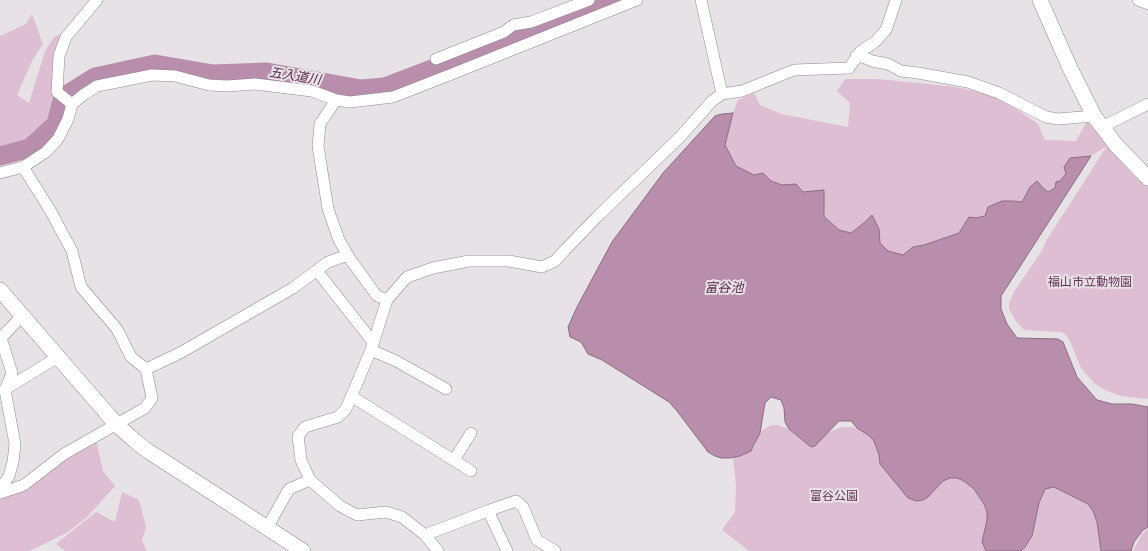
<!DOCTYPE html>
<meta charset="utf-8">
<style>
body{margin:0}
canvas{display:block;background:#e7e2e5}
</style>
<canvas width="1148" height="551"></canvas>
<script>
const c = document.querySelector('canvas').getContext('2d');
c.lineJoin = 'round';
function fill(path, color) { c.fillStyle = color; c.fill(path, 'evenodd'); }
const shape = rows => new Path2D(rows.map(r => 'M' + r).join(''));
function strokePath(path, color, width, dash) { c.strokeStyle = color; c.lineWidth = width; c.lineCap = dash ? 'butt' : 'round'; c.setLineDash(dash || []); c.stroke(path); }
function label(font, color, halo, rows, align = 'center') {
  c.font = font + ' "DejaVu Sans","Noto Sans JP",sans-serif'; c.lineWidth = 4; c.setLineDash([]); c.textBaseline = 'middle'; c.strokeStyle = halo; c.fillStyle = color; for (const [text, x, y, turn = 0] of rows) {
    c.save(); c.translate(x, y); c.rotate((+turn || 0) * Math.PI / 180); c.textAlign = isNaN(turn) ? turn : align; if (halo) c.strokeText(text, 0, 0); c.fillText(text, 0, 0); c.restore();
  }
}
fill(shape([
 [32,14,43,44,33,59,17,95,29,103,45,51,54,37,64,33,52,102,55,117,53,133,30,154,10,161,0,160,0,36,26,24],
 [845,79,878,79,956,87,999,97,1038,124,1045,140,1076,141,1087,121,1108,145,1111,151,1135,177,1148,187,1148,399,1121,396,1107,391,1094,383,1081,368,1069,339,1065,334,1060,332,1024,330,1016,321,1009,309,1009,303,1015,290,1041,252,1046,241,1107,146,1091,156,1070,158,1066,174,1055,188,1048,192,1043,188,1037,181,1022,202,1013,201,985,216,976,218,969,217,959,233,924,245,913,247,903,255,888,251,880,243,879,229,872,216,864,223,851,233,839,230,803,192,796,184,782,185,771,181,763,173,754,175,736,166,725,145,733,113,738,100,754,93,760,105,781,114,848,127,850,103,837,91],
 [772,425,777,425,789,429,811,447,815,446,827,433,842,427,849,427,857,428,868,435,874,441,879,455,880,464,928,497,943,481,950,478,957,478,964,481,974,489,984,504,987,512,987,520,982,542,986,551,749,551,722,530,735,512,736,486,733,457,740,456,754,448,761,431],
 [96,440,103,471,115,486,87,517,68,532,44,544,29,551,0,551,0,497,25,487],
 [1054,487,1088,504,1093,511,1097,522,1101,551,1021,551,1025,547,1032,536,1039,503,1045,489],
 [122,492,139,500,146,527,142,540,147,551,65,551,56,544,96,512,115,522],
 [1148,528,1148,551,1133,551,1142,534]
]), '#ddbed3');
const water = shape([
 [733,113,725,145,736,166,754,175,763,173,771,181,782,185,796,184,803,192,824,190,824,216,839,230,851,233,864,223,872,215,879,229,880,243,888,251,903,255,913,247,924,245,959,233,969,217,976,218,985,216,988,207,1002,201,1013,201,1022,202,1030,187,1037,181,1043,188,1048,192,1055,188,1056,182,1060,181,1066,174,1064,167,1070,158,1091,156,1001,296,1001,309,1007,324,1017,338,1058,339,1063,342,1077,377,1097,400,1112,404,1132,404,1148,407,1148,527,1143,530,1134,542,1131,551,1101,551,1097,522,1093,511,1088,504,1054,487,1045,489,1039,503,1032,536,1025,547,1021,551,986,551,982,542,987,520,987,512,984,504,974,489,964,481,957,478,950,478,943,481,928,497,923,500,916,501,908,498,880,464,879,455,874,441,868,435,857,428,851,421,839,421,815,446,811,447,789,429,785,422,784,408,781,400,771,397,765,403,760,433,751,451,740,456,730,458,721,458,715,456,708,452,677,411,669,402,602,360,588,354,581,342,570,337,568,327,577,307,612,242,663,173,715,116,722,114,733,113]
]);
fill(water, '#b98eac');
strokePath(water, '#8b6c82', 1);
strokePath(shape([
 [0,156,30,148,56,124,63,97,95,77,155,64,213,74,267,72,361,89,385,87,613,0]
]), '#b98eac', 19);
const street = shape([
 [701,0,722,94],
 [1138,0,1148,4],
 [856,56,863,57,872,61,888,64,901,71,918,73,968,82,999,93,1046,117,1058,119,1094,116],
 [436,59,504,32,513,25,531,22,589,0],
 [336,100,320,124,318,146,328,209,339,240,350,259,377,296,387,300],
 [72,104,57,92,59,56,66,37,97,0],
 [1102,127,1148,104],
 [0,173,23,167,46,152,58,139,68,119,72,104,83,95,97,86,152,75,175,76,209,85,227,86,255,84,312,91,336,100,350,102,393,97,452,74,637,0],
 [317,271,373,342],
 [371,350,396,361,446,389],
 [146,369,180,353,293,288,328,262,348,255],
 [4,390,58,357],
 [351,396,471,471],
 [454,460,471,433],
 [0,490,9,476,13,462,15,444,5,390,12,373,1,338,22,316],
 [0,493,24,485,64,454,145,408,152,398,146,369,131,357,117,329,81,287,72,251,50,210,23,167],
 [490,510,491,517,507,551],
 [267,528,289,489,310,480],
 [425,535,490,510,516,501,523,507,537,540,555,551],
 [438,551,425,535,402,517,386,512,357,515,340,506,310,480,301,460,298,436,305,427,338,417,346,409,371,350,387,300,407,277,433,268,469,261,509,261,542,267,555,261,566,249,597,217,680,137,712,101,722,94,742,91,794,70,849,68,861,51,875,42,886,30,896,0]
]);
const secondary = shape([
 [1040,0,1070,68,1094,116,1116,145,1148,178],
 [0,290,116,424,135,441,148,451,303,551]
]);
strokePath(street, '#8e8a8d', 12);
strokePath(secondary, '#8e8a8d', 16);
strokePath(street, '#fff', 11);
strokePath(secondary, '#fff', 15);
label('12px', '#69325a', '#e7e2e5', [
 ["福山市立動物園",1090,283],
 ["富谷公園",834,497]
]);
label('italic 13px', '#5b254d', '#e7e2e5', [
 ["五入道川",295,77,9],
 ["富谷池",724,289]
]);
</script>
